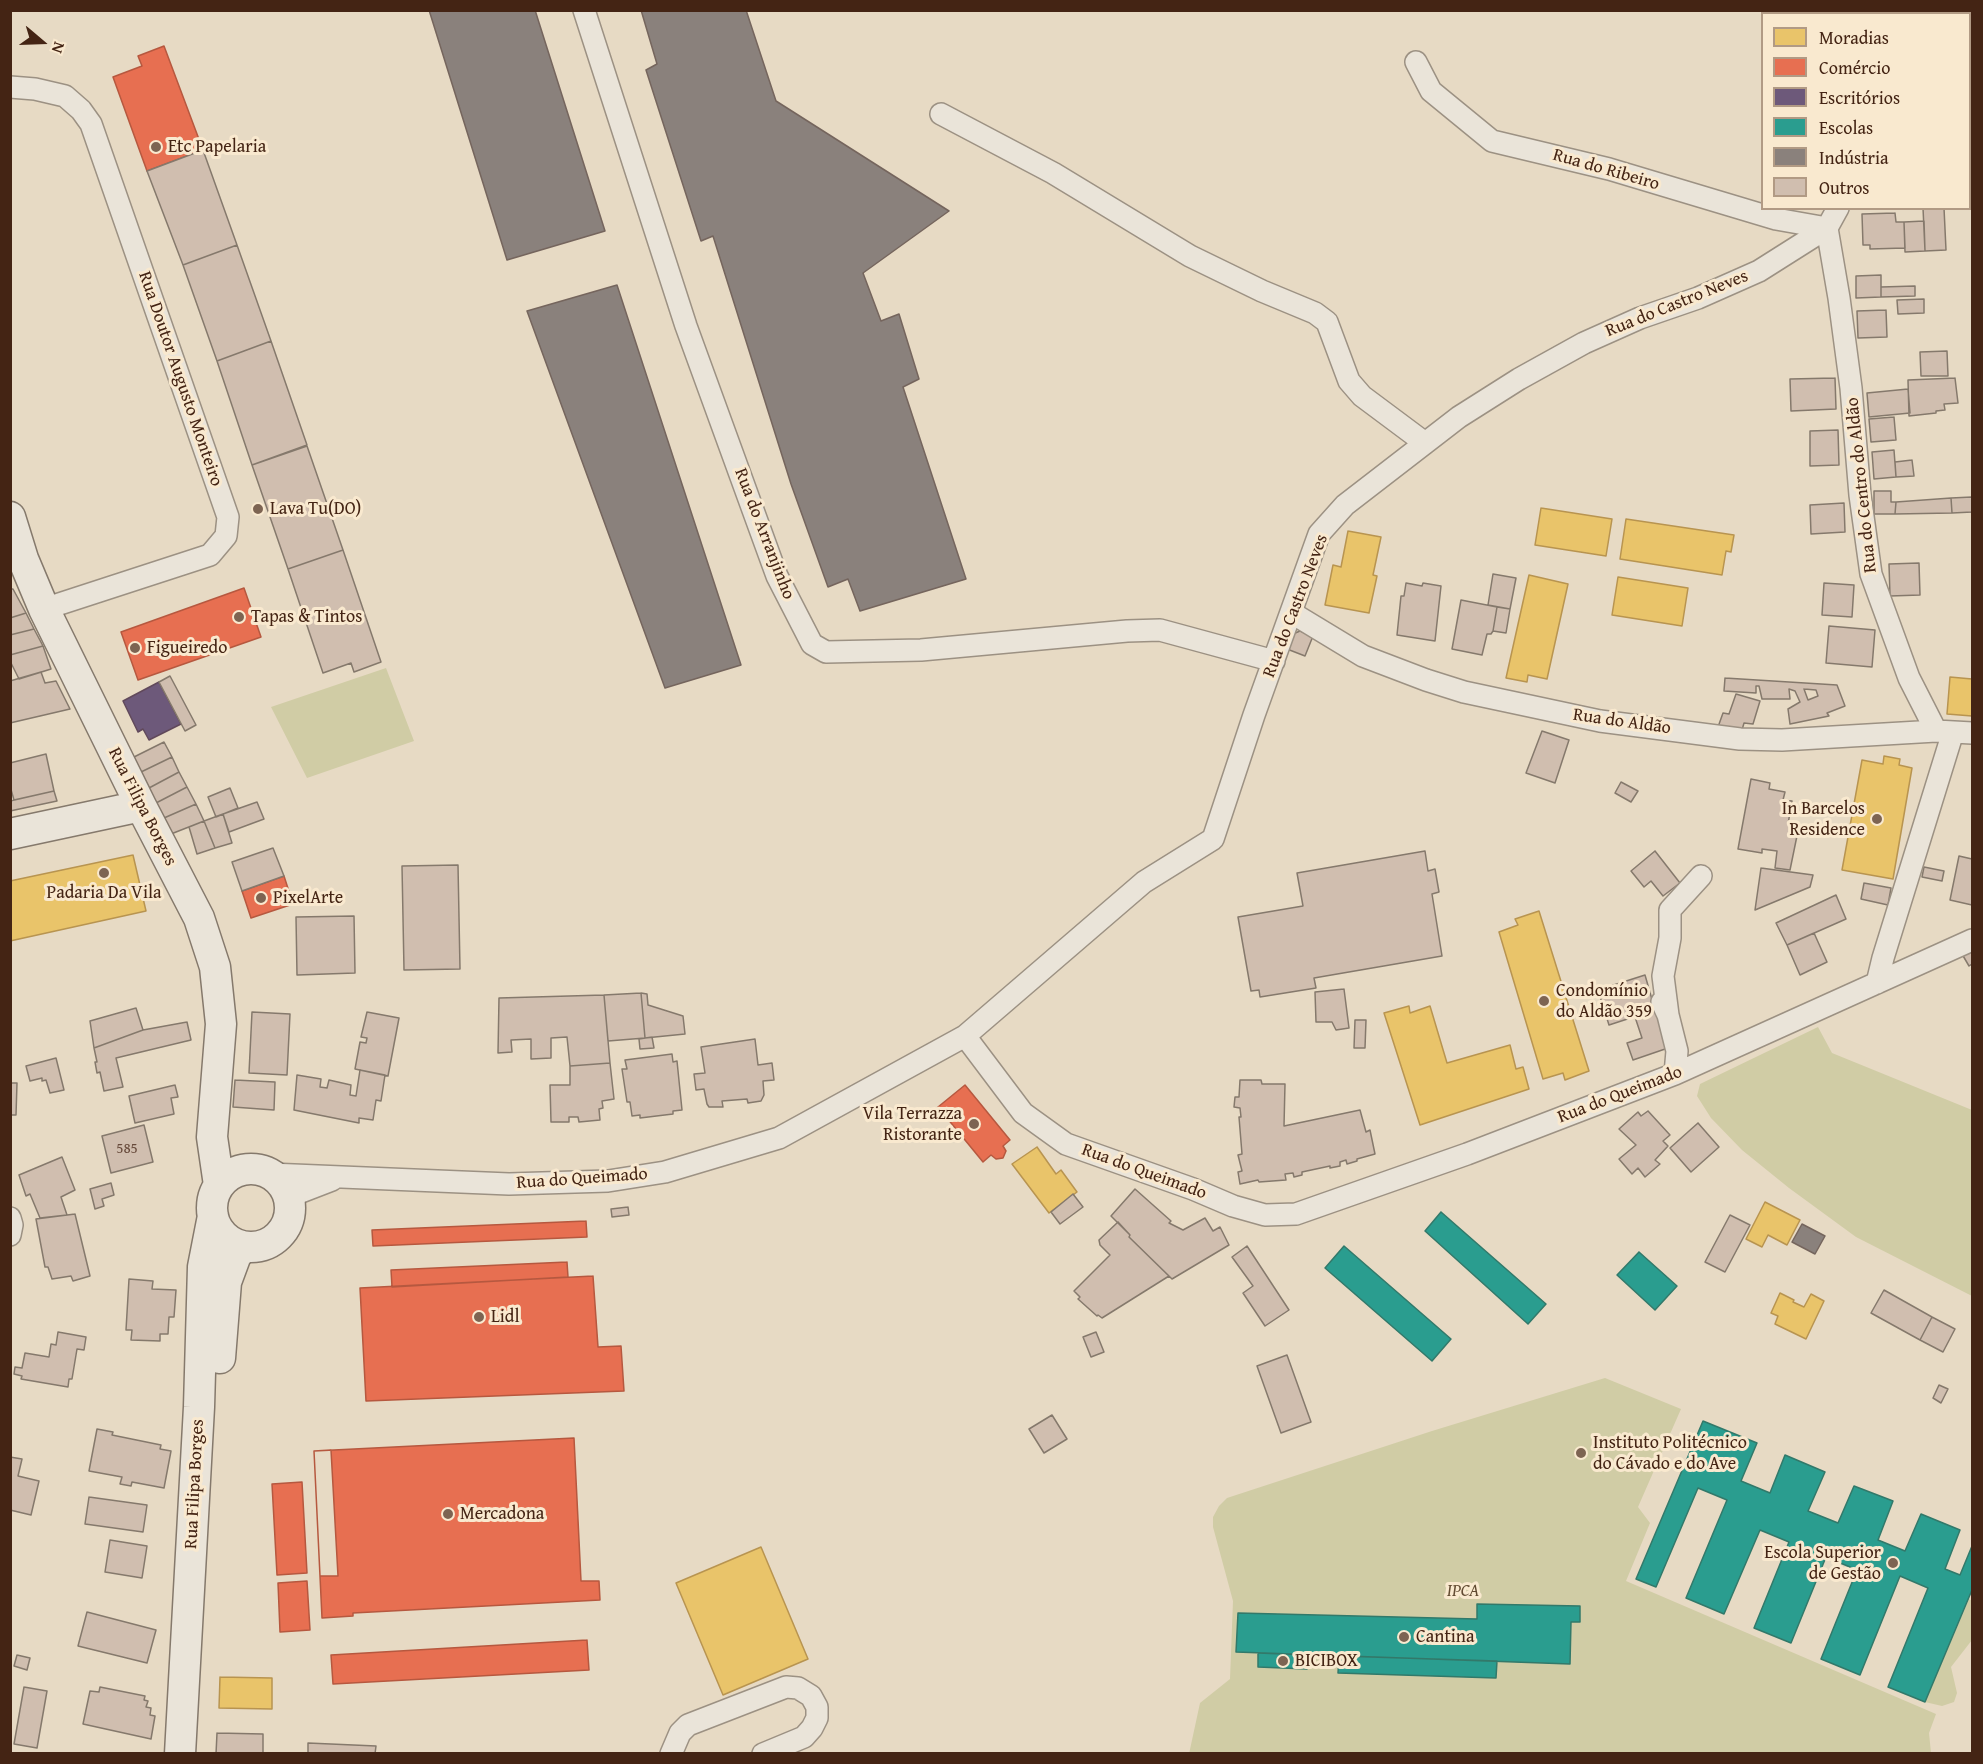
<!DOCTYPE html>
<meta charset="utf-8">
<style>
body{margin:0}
#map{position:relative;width:1983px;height:1764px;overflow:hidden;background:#e7dac4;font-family:"Gentium Book Plus",serif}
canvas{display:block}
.frame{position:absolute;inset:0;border:12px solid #442414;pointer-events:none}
.legend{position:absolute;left:1761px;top:12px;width:210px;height:198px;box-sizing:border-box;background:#f9e9cf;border:2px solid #b19a84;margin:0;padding:8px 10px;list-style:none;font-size:18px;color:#442414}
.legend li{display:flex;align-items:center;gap:12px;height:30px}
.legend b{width:30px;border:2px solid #b19a84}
.north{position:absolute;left:12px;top:12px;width:60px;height:60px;-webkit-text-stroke:4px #f9e9cf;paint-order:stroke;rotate:109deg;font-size:16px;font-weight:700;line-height:24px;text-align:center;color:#442414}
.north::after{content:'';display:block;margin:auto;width:21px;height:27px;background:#442414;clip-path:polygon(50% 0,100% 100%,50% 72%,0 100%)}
</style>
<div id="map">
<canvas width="1983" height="1764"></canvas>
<div class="frame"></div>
<ul class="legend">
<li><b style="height:16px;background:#e9c46a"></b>Moradias</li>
<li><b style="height:16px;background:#e76f51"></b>Comércio</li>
<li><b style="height:16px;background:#6d597a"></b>Escritórios</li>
<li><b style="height:16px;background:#2a9d8f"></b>Escolas</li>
<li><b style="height:16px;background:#8a817c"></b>Indústria</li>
<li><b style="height:16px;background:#d0beaf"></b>Outros</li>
</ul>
<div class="north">N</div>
</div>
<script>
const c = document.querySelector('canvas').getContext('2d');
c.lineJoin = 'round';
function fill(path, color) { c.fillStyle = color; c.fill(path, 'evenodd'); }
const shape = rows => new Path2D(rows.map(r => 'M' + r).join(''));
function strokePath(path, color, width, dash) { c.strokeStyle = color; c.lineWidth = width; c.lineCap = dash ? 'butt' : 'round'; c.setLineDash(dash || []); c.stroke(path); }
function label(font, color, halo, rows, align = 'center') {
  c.font = font + ' "Gentium Book Plus",serif'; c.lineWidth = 6; c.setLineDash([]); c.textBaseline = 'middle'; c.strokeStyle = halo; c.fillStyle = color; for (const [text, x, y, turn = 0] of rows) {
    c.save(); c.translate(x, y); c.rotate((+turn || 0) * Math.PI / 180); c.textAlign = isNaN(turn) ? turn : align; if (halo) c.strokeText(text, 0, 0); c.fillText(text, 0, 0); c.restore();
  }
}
fill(shape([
 [386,668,414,741,307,778,271,707],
 [1818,1027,1832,1053,1972,1110,1972,1296,1856,1237,1789,1188,1742,1150,1711,1118,1697,1096,1700,1084],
 [1605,1378,1681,1409,1638,1507,1650,1523,1626,1581,1936,1714,1929,1733,1931,1753,1189,1754,1200,1703,1230,1679,1233,1601,1213,1527,1213,1517,1219,1506,1227,1498,1432,1431],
 [1969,1599,1972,1601,1972,1640,1951,1667,1957,1693,1954,1702,1942,1706,1925,1702]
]), '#d0cca5');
const homes = shape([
 [1541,508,1612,519,1606,556,1535,545,1541,508],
 [1626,519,1734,535,1731,552,1726,551,1722,575,1620,559,1626,519],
 [1348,531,1381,537,1373,575,1377,576,1369,613,1325,605,1333,565,1341,567,1348,531],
 [1529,575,1568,584,1547,679,1528,675,1527,682,1506,678,1529,575],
 [1618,577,1688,588,1682,626,1612,615,1618,577],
 [1950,677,1972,679,1972,716,1947,714,1950,677],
 [1884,756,1900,759,1899,765,1912,768,1893,879,1842,870,1862,760,1883,764,1884,756],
 [133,855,146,911,10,941,10,881,133,855],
 [1539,911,1589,1071,1565,1080,1563,1073,1543,1079,1499,932,1518,925,1515,919,1539,911],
 [1409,1006,1410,1013,1430,1006,1447,1063,1510,1045,1516,1069,1523,1067,1529,1089,1420,1125,1384,1013,1409,1006],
 [1037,1147,1056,1174,1061,1170,1077,1192,1049,1213,1012,1164,1037,1147],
 [1765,1202,1800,1220,1787,1245,1768,1235,1762,1247,1746,1239,1765,1202],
 [1780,1293,1794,1300,1793,1302,1804,1307,1811,1294,1824,1301,1806,1339,1775,1324,1778,1316,1771,1313,1780,1293],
 [761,1547,808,1659,723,1695,676,1583,761,1547],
 [220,1677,272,1678,272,1709,219,1708,220,1677]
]);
fill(homes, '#e9c46a');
strokePath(homes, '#b89450', 1.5);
const shops = shape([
 [164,46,203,150,147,171,113,77,142,66,138,56,164,46],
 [244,588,261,637,138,680,121,632,244,588],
 [284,876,293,904,251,918,242,891,284,876],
 [965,1085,1010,1140,1003,1146,1006,1151,1003,1158,996,1159,991,1155,983,1162,938,1107,965,1085],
 [586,1221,587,1237,373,1246,372,1230,586,1221],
 [567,1262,568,1277,392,1287,391,1270,567,1262],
 [593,1276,598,1347,621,1346,624,1391,366,1401,360,1288,593,1276],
 [574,1438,581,1581,599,1581,600,1600,353,1613,353,1616,322,1618,314,1451,574,1438],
 [331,1450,338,1576,320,1576,314,1451,331,1450],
 [302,1482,307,1573,277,1575,272,1484,302,1482],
 [307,1581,310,1630,280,1632,278,1583,307,1581],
 [587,1640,589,1670,333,1684,331,1655,587,1640]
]);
fill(shops, '#e76f51');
strokePath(shops, '#b6583f', 1.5);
const offices = shape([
 [159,682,181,724,149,740,143,729,138,732,123,701,159,682]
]);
fill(offices, '#6d597a');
strokePath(offices, '#61495b', 1.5);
const schools = shape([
 [1441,1212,1546,1304,1528,1324,1425,1231,1441,1212],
 [1344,1246,1451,1339,1432,1361,1325,1268,1344,1246],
 [1639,1252,1677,1286,1655,1310,1617,1275,1639,1252],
 [1703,1421,1757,1443,1741,1481,1770,1493,1785,1455,1825,1472,1808,1511,1838,1523,1854,1486,1893,1501,1878,1540,1905,1551,1921,1514,1960,1530,1945,1569,1960,1575,1972,1546,1972,1590,1925,1702,1888,1687,1928,1588,1900,1576,1860,1675,1821,1659,1857,1570,1826,1557,1791,1643,1754,1628,1789,1542,1760,1530,1724,1614,1686,1598,1727,1500,1698,1488,1656,1587,1636,1579,1703,1421],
 [1477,1604,1580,1606,1580,1622,1571,1622,1570,1664,1236,1652,1238,1613,1477,1619,1477,1604],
 [1258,1653,1308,1655,1307,1669,1258,1667,1258,1653],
 [1339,1656,1497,1661,1496,1678,1338,1673,1339,1656]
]);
fill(schools, '#2a9d8f');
strokePath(schools, '#32796a', 1.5);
const industry = shape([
 [429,10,535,10,605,231,507,260,429,10],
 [641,10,746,10,776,101,949,211,863,273,881,321,899,314,919,379,903,387,966,579,860,611,848,579,828,587,791,484,713,236,701,241,646,70,657,64,641,10],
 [617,285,741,665,665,688,527,311,617,285],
 [1802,1224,1825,1236,1815,1254,1792,1242,1802,1224]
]);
fill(industry, '#8a817c');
strokePath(industry, '#75655d', 1.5);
const building = shape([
 [203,150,237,245,183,265,147,171,203,150],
 [1923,208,1944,208,1946,250,1925,251,1923,208],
 [1895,213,1896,222,1904,222,1905,248,1870,249,1870,245,1863,245,1862,214,1895,213],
 [1924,221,1925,251,1905,252,1904,222,1924,221],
 [237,245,271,341,217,361,183,265,237,245],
 [1881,275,1881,297,1856,298,1856,276,1881,275],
 [1915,286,1915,296,1881,297,1881,287,1915,286],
 [1924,299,1924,313,1898,314,1897,300,1924,299],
 [1886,310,1887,337,1858,338,1857,311,1886,310],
 [271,341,307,445,252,465,217,361,271,341],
 [1947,351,1948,376,1921,376,1920,352,1947,351],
 [1835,378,1836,409,1791,411,1790,379,1835,378],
 [1955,378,1958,403,1944,404,1945,410,1936,411,1936,413,1909,416,1908,380,1955,378],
 [1908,389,1910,413,1869,417,1867,393,1908,389],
 [1894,417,1896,440,1871,442,1869,419,1894,417],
 [1838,430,1839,465,1810,466,1810,431,1838,430],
 [307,446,343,550,288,569,252,465,307,446],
 [1894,450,1896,477,1874,479,1872,452,1894,450],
 [1912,460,1914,476,1896,477,1895,462,1912,460],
 [1874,491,1891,491,1891,502,1896,502,1895,514,1874,514,1874,491],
 [1972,497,1972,512,1952,513,1951,498,1972,497],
 [1951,498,1952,513,1895,514,1896,502,1951,498],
 [1844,503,1845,532,1811,534,1810,505,1844,503],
 [343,550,381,662,354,672,351,663,323,673,288,569,343,550],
 [1919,563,1920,595,1890,596,1889,564,1919,563],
 [1493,574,1516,578,1510,609,1488,605,1493,574],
 [1406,583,1422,586,1423,583,1441,586,1435,641,1397,635,1401,596,1404,596,1406,583],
 [1824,583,1854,585,1852,617,1822,615,1824,583],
 [10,589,13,589,26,613,10,618,10,589],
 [1461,600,1497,607,1493,631,1491,634,1487,634,1482,655,1452,649,1461,600],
 [1497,607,1510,609,1506,633,1493,631,1497,607],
 [26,613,34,629,10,635,10,618,26,613],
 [1829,626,1875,630,1872,667,1826,663,1829,626],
 [34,629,43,646,10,655,10,635,34,629],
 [1300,631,1313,636,1305,656,1287,649,1293,634,1300,631],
 [43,646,51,669,19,679,10,661,10,655,43,646],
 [41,672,45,683,56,681,70,709,10,723,10,681,41,672],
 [170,676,196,725,185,731,159,682,170,676],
 [1725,678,1837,685,1845,706,1827,713,1829,716,1790,724,1788,709,1800,702,1795,691,1789,689,1790,699,1762,699,1759,686,1756,686,1756,693,1724,691,1725,678],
 [1804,689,1816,690,1818,696,1808,700,1804,689],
 [1736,694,1760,701,1753,724,1744,723,1742,730,1718,727,1723,713,1729,714,1736,694],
 [1542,731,1569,740,1555,783,1526,773,1542,731],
 [164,742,172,757,141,772,134,757,164,742],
 [46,754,54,791,14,800,10,786,10,763,46,754],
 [172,757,179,772,149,788,141,772,172,757],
 [179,772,187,787,156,803,149,788,179,772],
 [1751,779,1770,783,1769,789,1785,792,1783,800,1792,801,1788,824,1799,826,1790,870,1775,868,1777,851,1762,849,1762,853,1738,849,1751,779],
 [1621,782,1638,791,1631,802,1615,793,1621,782],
 [187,787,196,804,164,818,156,803,187,787],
 [230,788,238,808,216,817,208,797,230,788],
 [54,791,57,801,10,811,10,801,54,791],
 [257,802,264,819,229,832,223,814,257,802],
 [196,804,204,821,171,834,164,818,196,804],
 [223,814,232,843,215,848,204,821,223,814],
 [204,821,215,848,197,854,189,827,204,821],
 [273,848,284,876,242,891,232,862,273,848],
 [1425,851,1428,871,1435,869,1439,892,1432,894,1442,956,1314,978,1316,988,1260,997,1259,990,1251,991,1238,917,1303,906,1297,873,1425,851],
 [1655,851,1680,883,1663,896,1651,881,1644,887,1631,871,1655,851],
 [1959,856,1972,859,1972,905,1950,900,1959,856],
 [458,865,460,969,404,970,402,866,458,865],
 [1924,867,1944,871,1942,881,1922,877,1924,867],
 [1761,868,1813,875,1810,887,1755,910,1761,868],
 [1864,883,1891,888,1888,905,1861,899,1864,883],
 [1836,895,1846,919,1787,945,1776,923,1836,895],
 [354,916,355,973,297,975,296,917,354,916],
 [1814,933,1827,962,1800,975,1787,945,1814,933],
 [1972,949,1972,964,1969,966,1962,954,1972,949],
 [1645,975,1655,1010,1609,1025,1598,990,1645,975],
 [1344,989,1349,1028,1336,1030,1332,1022,1316,1022,1315,992,1344,989],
 [641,993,645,1038,608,1041,604,995,641,993],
 [641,993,647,994,648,1005,683,1016,685,1034,645,1038,641,993],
 [604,995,610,1063,570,1066,567,1037,551,1038,551,1058,531,1059,531,1039,511,1040,512,1052,498,1053,499,998,604,995],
 [136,1008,143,1030,94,1048,90,1021,136,1008],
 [1655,1010,1668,1048,1633,1060,1627,1043,1642,1038,1635,1017,1655,1010],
 [252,1012,290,1014,287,1075,249,1073,252,1012],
 [367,1012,399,1018,388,1076,355,1069,360,1042,366,1043,367,1038,361,1037,367,1012],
 [1355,1020,1366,1020,1365,1048,1354,1048,1355,1020],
 [187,1022,191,1040,116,1058,123,1087,104,1091,100,1072,97,1073,95,1062,97,1062,94,1048,143,1030,187,1022],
 [652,1037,654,1048,640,1049,639,1039,652,1037],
 [755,1039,758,1065,772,1063,774,1080,763,1081,764,1095,761,1101,748,1103,747,1099,722,1101,723,1107,709,1107,707,1104,704,1089,696,1090,694,1074,705,1073,701,1047,755,1039],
 [672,1054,673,1062,677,1061,682,1110,673,1111,673,1114,640,1118,640,1115,632,1116,630,1102,627,1102,622,1069,627,1069,625,1060,672,1054],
 [56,1058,64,1090,50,1093,46,1080,42,1081,42,1078,30,1081,26,1066,56,1058],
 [610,1063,614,1099,602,1101,603,1108,599,1109,600,1120,579,1122,578,1117,569,1117,569,1122,551,1122,550,1085,570,1085,570,1066,610,1063],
 [360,1070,385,1075,381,1101,376,1100,373,1120,359,1118,359,1123,294,1110,297,1075,321,1079,320,1087,327,1088,329,1080,351,1085,350,1095,356,1096,360,1070],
 [235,1080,275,1082,274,1110,233,1107,235,1080],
 [1240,1080,1261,1080,1262,1084,1285,1084,1284,1126,1360,1110,1366,1132,1370,1130,1375,1154,1357,1159,1357,1161,1347,1164,1346,1160,1340,1162,1340,1166,1330,1168,1330,1166,1302,1172,1302,1175,1294,1177,1293,1173,1285,1174,1286,1180,1259,1182,1258,1180,1240,1184,1238,1172,1242,1171,1238,1155,1242,1154,1239,1117,1241,1117,1240,1108,1234,1107,1235,1097,1239,1097,1240,1080],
 [10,1083,17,1083,16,1115,10,1115,10,1083],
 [175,1085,178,1097,171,1098,174,1114,135,1123,129,1096,175,1085],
 [1648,1111,1670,1135,1663,1141,1668,1146,1655,1160,1660,1164,1645,1177,1638,1168,1632,1174,1619,1159,1636,1145,1619,1129,1638,1112,1641,1116,1648,1111],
 [1698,1123,1719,1147,1691,1172,1670,1148,1698,1123],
 [144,1125,153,1162,111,1173,102,1136,144,1125],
 [62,1157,75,1190,61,1197,67,1215,40,1218,30,1194,26,1196,19,1175,62,1157],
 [111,1183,114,1195,102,1199,104,1206,95,1209,90,1189,111,1183],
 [1135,1189,1171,1221,1169,1223,1183,1230,1205,1218,1213,1231,1220,1227,1229,1245,1172,1279,1129,1237,1130,1235,1111,1216,1135,1189],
 [1073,1194,1083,1207,1060,1224,1051,1212,1073,1194],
 [628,1207,629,1215,612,1217,611,1209,628,1207],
 [75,1214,90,1276,73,1281,71,1276,52,1279,48,1267,45,1267,36,1219,75,1214],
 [1730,1215,1750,1225,1725,1272,1705,1262,1730,1215],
 [1118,1222,1130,1235,1129,1237,1169,1276,1102,1318,1098,1315,1097,1316,1078,1299,1080,1297,1074,1291,1110,1255,1100,1245,1099,1240,1118,1222],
 [1247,1246,1289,1310,1265,1326,1243,1293,1253,1286,1232,1257,1247,1246],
 [129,1279,153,1281,152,1289,176,1290,174,1317,169,1317,168,1334,160,1334,160,1341,131,1340,132,1330,126,1330,129,1279],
 [1884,1290,1932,1317,1920,1340,1871,1313,1884,1290],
 [1932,1317,1955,1329,1943,1352,1920,1340,1932,1317],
 [58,1332,86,1337,84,1350,77,1349,72,1379,69,1379,68,1387,21,1379,22,1376,14,1374,15,1367,22,1368,25,1353,49,1357,51,1344,56,1345,58,1332],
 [1096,1332,1104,1352,1091,1357,1083,1337,1096,1332],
 [1287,1355,1311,1422,1281,1433,1257,1366,1287,1355],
 [1939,1385,1948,1389,1941,1403,1933,1398,1939,1385],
 [1052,1415,1067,1439,1044,1453,1029,1429,1052,1415],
 [97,1429,113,1432,112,1435,161,1445,160,1449,171,1451,164,1488,132,1482,131,1486,120,1484,122,1477,89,1471,97,1429],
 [10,1457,22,1459,18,1476,39,1481,31,1515,10,1510,10,1457],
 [89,1497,147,1505,143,1532,85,1524,89,1497],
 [110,1540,147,1546,142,1578,105,1572,110,1540],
 [87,1612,156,1630,147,1663,78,1646,87,1612],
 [17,1655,30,1658,27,1670,14,1666,17,1655],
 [24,1687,47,1691,37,1748,14,1744,24,1687],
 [100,1687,145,1696,144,1700,148,1701,146,1707,151,1708,150,1715,155,1716,151,1739,83,1724,90,1691,99,1692,100,1687],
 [217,1733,263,1734,263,1754,216,1754,217,1733],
 [308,1743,376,1746,375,1754,308,1754,308,1743]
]);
fill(building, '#d0beaf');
strokePath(building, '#85796c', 1.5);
const street = shape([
 [584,10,686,326,777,576,812,644,826,652,921,650,1127,631,1160,630,1274,661],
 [1911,14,1912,10],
 [1970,25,1972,32],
 [1416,62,1431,91,1492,141,1609,169,1776,219,1827,228],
 [10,87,35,89,65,96,81,110,91,124,228,517,226,536,210,555,44,609],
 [941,114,1053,173,1190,256,1262,291,1315,313,1327,322,1349,381,1362,396,1425,443],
 [1827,228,1839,298,1851,388,1860,495,1871,574,1909,678,1936,731],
 [1292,613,1363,656,1426,680,1464,692,1600,721,1740,739,1782,740,1936,731,1972,733],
 [1877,983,1883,958,1953,732],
 [1662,1002,1668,1015,1677,1051,1675,1074],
 [1668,1015,1663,976,1670,938,1670,910,1701,876],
 [965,1036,1023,1113,1066,1144,1193,1189,1233,1206,1265,1215,1296,1214,1467,1154,1675,1074,1972,940],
 [270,1174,509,1184,608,1181,665,1172,779,1138,965,1036,1144,882,1213,839,1254,715,1319,534,1345,505,1459,417,1519,379,1584,343,1640,318,1698,298,1759,271,1827,228,1838,208],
 [288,1197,332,1180],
 [10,1218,12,1225,10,1235],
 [671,1754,680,1733,688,1725,786,1687,798,1688,811,1696,817,1707,817,1718,812,1728,804,1737,763,1754]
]);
const secondary = shape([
 [10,517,23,559,44,609,141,806,199,918,215,967,221,1024,212,1137,219,1185],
 [10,834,141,806],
 '212 1208a39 39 0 1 1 78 0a39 39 0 1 1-78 0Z',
 [220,1358,226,1282,236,1255,244,1247],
 [180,1754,199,1407,203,1267,213,1216]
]);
strokePath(street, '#9c9183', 24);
strokePath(secondary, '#85796c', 33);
strokePath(street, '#eae4d9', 21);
strokePath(secondary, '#eae4d9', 30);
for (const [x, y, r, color] of [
 [156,147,6,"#7d6452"],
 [258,509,6,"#7d6452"],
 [239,617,6,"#7d6452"],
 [135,648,6,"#7d6452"],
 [1877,819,6,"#7d6452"],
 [104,873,6,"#7d6452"],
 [261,898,6,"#7d6452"],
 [1544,1001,6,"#7d6452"],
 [974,1124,6,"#7d6452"],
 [479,1317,6,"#7d6452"],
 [1581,1453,6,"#7d6452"],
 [448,1514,6,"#7d6452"],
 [1893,1563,6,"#7d6452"],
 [1404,1637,6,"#7d6452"],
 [1283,1661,6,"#7d6452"]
]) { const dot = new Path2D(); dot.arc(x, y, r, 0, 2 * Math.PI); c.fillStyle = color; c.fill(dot); strokePath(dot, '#f9e9cf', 2); }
label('15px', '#674a3b', null, [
 ["585",127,1149]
]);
label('18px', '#442414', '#f9e9cf', [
 ["Etc Papelaria",168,147],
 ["Lava Tu(DO)",270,509],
 ["Tapas & Tintos",251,617],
 ["Figueiredo",147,648],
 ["In Barcelos",1865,809,"right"],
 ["Residence",1865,830,"right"],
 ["Padaria Da Vila",104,893,"center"],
 ["PixelArte",273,898],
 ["Condomínio",1556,991],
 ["do Aldão 359",1556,1012],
 ["Vila Terrazza",962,1114,"right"],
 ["Ristorante",962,1135,"right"],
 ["Lidl",491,1317],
 ["Instituto Politécnico",1593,1443],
 ["do Cávado e do Ave",1593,1464],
 ["Mercadona",460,1514],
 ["Escola Superior",1881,1553,"right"],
 ["de Gestão",1881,1574,"right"],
 ["Cantina",1416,1637],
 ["BICIBOX",1295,1661]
], 'left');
label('18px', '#442414', '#f9e9cf', [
 ["Rua do Ribeiro",1606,170,16],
 ["Rua do Castro Neves",1677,304,-22],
 ["Rua Doutor Augusto Monteiro",180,379,71],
 ["Rua do Centro do Aldão",1862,485,-96],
 ["Rua do Arranjinho",764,534,69],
 ["Rua do Castro Neves",1296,606,-69],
 ["Rua do Aldão",1622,722,8],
 ["Rua Filipa Borges",142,807,63],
 ["Rua do Queimado",1620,1095,-21],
 ["Rua do Queimado",1144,1172,20],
 ["Rua do Queimado",582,1179,-4],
 ["Rua Filipa Borges",195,1484,-87]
]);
label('italic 18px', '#624b32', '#f9e9cf', [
 ["IPCA",1463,1591]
]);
</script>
